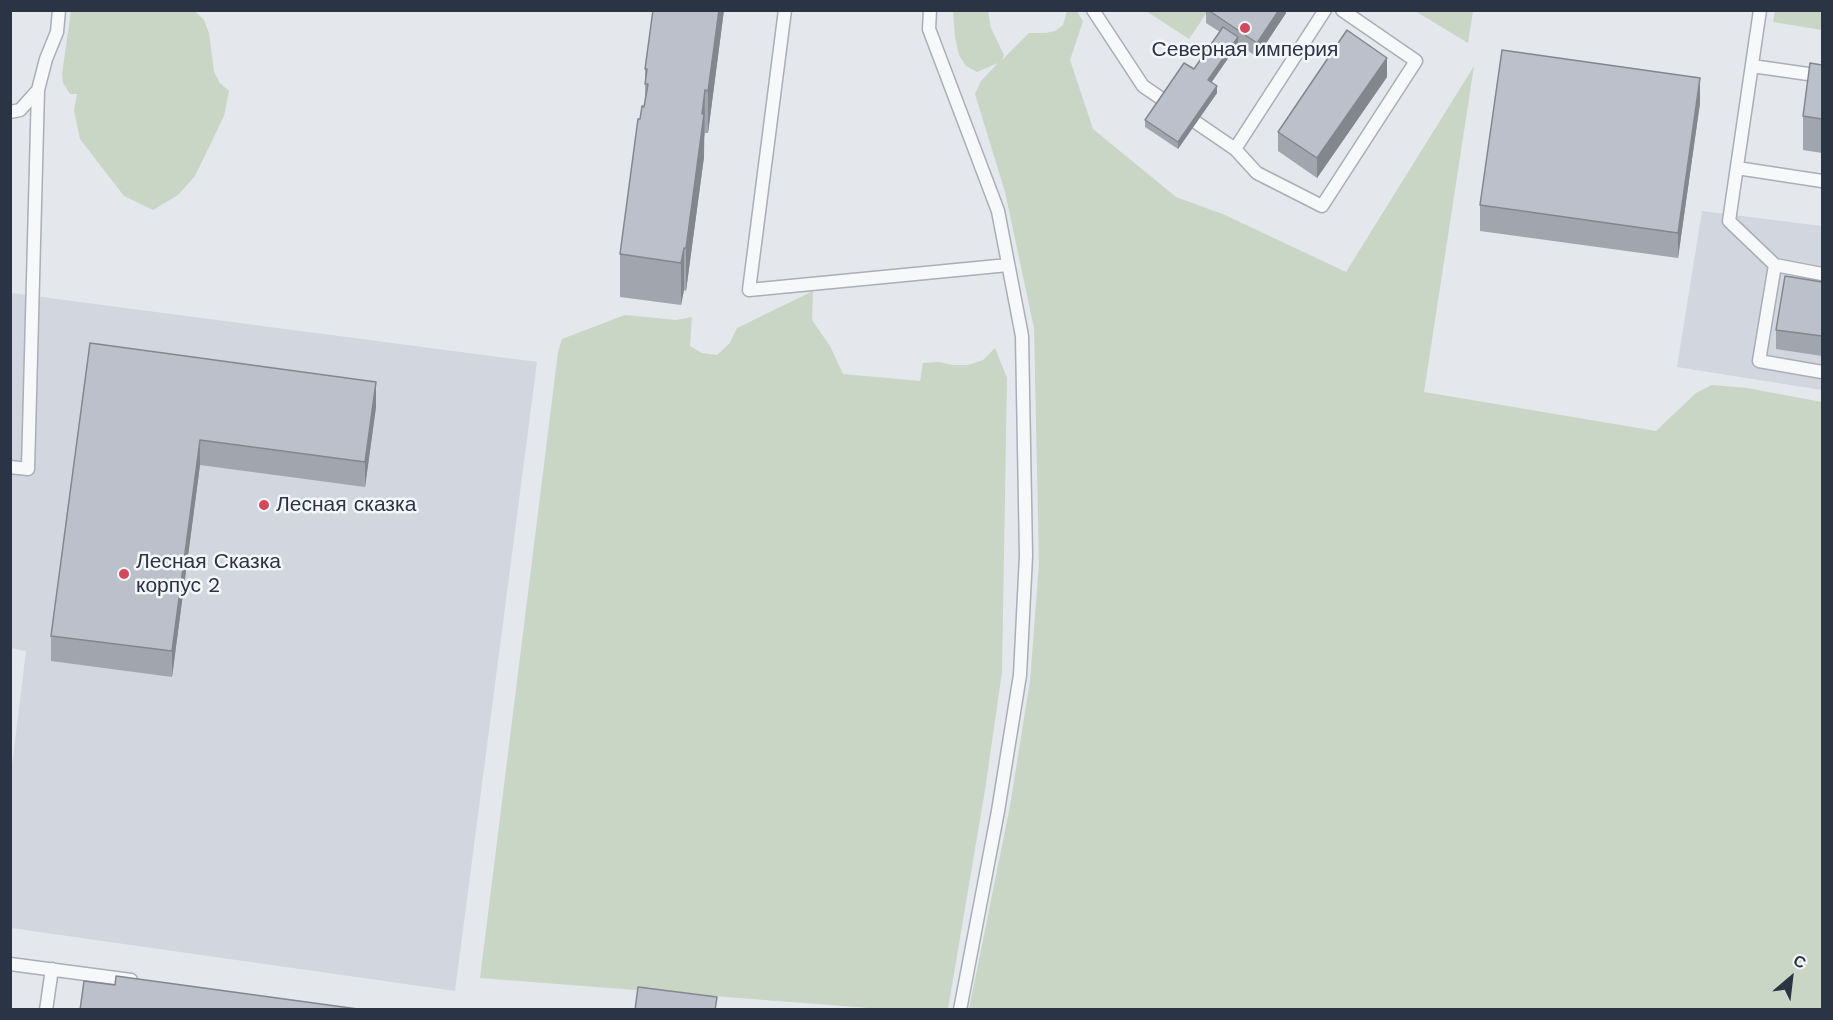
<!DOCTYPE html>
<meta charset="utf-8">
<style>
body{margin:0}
#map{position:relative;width:1833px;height:1020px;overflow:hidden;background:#e4e7ec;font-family:"Work Sans",sans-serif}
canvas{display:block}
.frame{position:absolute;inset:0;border:12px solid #2b3445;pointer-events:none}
.north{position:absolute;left:1761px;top:948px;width:60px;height:60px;-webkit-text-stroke:4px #f4f6f9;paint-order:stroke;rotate:28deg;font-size:16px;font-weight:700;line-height:24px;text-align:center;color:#2b3445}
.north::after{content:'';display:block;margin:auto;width:21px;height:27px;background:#2b3445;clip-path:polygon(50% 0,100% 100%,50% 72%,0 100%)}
</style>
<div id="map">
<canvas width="1833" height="1020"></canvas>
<div class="frame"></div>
<div class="north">С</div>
</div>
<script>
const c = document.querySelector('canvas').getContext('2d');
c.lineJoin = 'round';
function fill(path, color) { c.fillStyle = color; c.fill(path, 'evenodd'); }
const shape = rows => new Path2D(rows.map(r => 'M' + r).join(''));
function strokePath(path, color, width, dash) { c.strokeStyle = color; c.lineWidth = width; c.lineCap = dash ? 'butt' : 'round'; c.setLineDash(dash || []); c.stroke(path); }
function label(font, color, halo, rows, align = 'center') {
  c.font = font + ' "Work Sans",sans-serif'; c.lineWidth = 5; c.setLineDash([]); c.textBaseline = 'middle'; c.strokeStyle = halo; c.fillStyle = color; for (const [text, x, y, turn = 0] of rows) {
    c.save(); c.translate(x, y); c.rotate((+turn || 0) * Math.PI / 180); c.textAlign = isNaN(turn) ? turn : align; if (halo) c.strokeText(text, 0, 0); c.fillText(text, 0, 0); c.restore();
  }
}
fill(shape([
 [1702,211,1822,226,1822,390,1677,367],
 [11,293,537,362,455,991,11,928,10,782,26,651,11,648]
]), '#d2d6de');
fill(shape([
 [71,11,195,11,204,20,209,33,214,72,220,83,229,91,224,116,195,176,178,195,153,210,124,196,80,139,74,110,77,94,70,94,63,83,62,74],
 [953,11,988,11,991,28,1004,55,1002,60,1029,33,1046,33,1055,31,1063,25,1067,11,1077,11,1083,21,1070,60,1093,129,1176,197,1225,215,1346,272,1474,66,1424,392,1656,431,1696,393,1712,385,1747,388,1822,402,1822,1009,969,1009,1010,806,1030,681,1039,563,1034,328,1005,192,975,94,981,81,998,63,977,72,966,66,959,55,955,37],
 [1146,11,1208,11,1189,39],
 [1415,11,1473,11,1468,43],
 [1775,11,1822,11,1822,30,1773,22],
 [813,291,812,320,830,346,843,374,920,381,923,363,939,362,953,365,968,365,983,360,995,348,1007,378,1002,672,985,790,948,1009,881,1009,480,978,558,352,562,339,625,315,676,320,692,317,690,346,702,353,717,355,729,344,737,328]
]), '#c9d6c5');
const lane = shape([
 [785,10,749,290,1008,265],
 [930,10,929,29,998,211,1022,336,1026,556,1020,675,998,811,960,1010],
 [1093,10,1143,86,1235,149,1325,10],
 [1760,10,1729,221,1775,265],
 [1752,66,1822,76],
 [10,112,20,110,38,90,46,59,57,32,59,10],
 [1235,149,1257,173,1322,206,1416,61,1342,10],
 [1737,168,1822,181],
 [1822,274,1775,265,1759,361,1822,372],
 [10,467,28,469,38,90],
 [10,964,131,980],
 [46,1010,52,969]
]);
strokePath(lane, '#a9aeb7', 15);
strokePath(lane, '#f7f8fa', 12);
fill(shape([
 [724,10,708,133,705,133,704,138,704,157,686,291,684,290,681,305,620,297,620,254,640,119,645,105,645,69],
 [1206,10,1286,10,1286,13,1257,57,1238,44,1212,82,1217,93,1178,149,1145,127,1145,120,1194,69,1220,32,1206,23],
 [1822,65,1822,153,1803,150,1803,116],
 [1387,77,1317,178,1278,151,1278,132],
 [1700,103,1678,258,1480,231,1480,205],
 [1822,282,1822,356,1776,349,1776,330],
 [90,343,376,407,365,487,200,465,172,677,51,661,51,636]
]), '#a1a5ae');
fill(shape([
 [719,10,724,10,708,133,708,91],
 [1279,10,1286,10,1286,13,1257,57,1257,43],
 [1238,37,1238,44,1208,87,1208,80],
 [1387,58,1387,77,1317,178,1317,158],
 [1700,78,1700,103,1678,258,1678,233],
 [1217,86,1217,93,1178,149,1178,142],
 [705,90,704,157,686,291,686,248],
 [684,248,684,290,681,305,681,263],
 [376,382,376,407,365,487,365,462],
 [200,440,200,465,172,677,172,651]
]), '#83868d');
const building = shape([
 [653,10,719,10,708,91,705,90,702,114,704,114,686,248,684,248,681,263,620,254,638,119,640,119,642,106,644,107,648,84,645,84,647,69,645,69,653,10],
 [1208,10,1279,10,1257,43,1208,10],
 [1223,27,1238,37,1208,80,1217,86,1178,142,1145,120,1184,63,1194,69,1223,27],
 [1347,30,1387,58,1317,158,1278,132,1347,30],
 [1502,50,1700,78,1678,233,1480,205,1502,50],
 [1810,63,1822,65,1822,119,1803,116,1810,63],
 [1785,276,1822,282,1822,336,1776,330,1785,276],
 [90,343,376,382,365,462,200,440,172,651,51,636,90,343],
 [116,976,365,1010,80,1010,84,981,115,985,116,976],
 [638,987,717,997,715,1010,635,1010,638,987]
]);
fill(building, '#bbc0ca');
strokePath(building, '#83868d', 1.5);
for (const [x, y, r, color] of [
 [1245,28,6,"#d1495b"],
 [264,505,6,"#d1495b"],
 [124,574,6,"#d1495b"]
]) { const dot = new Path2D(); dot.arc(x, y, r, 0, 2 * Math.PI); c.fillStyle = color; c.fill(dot); strokePath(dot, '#f4f6f9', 2); }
label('21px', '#2b3445', '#f4f6f9', [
 ["Северная империя",1245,50,"center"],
 ["Лесная сказка",276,505],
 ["Лесная Сказка",136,562],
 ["корпус 2",136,586]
], 'left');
</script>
